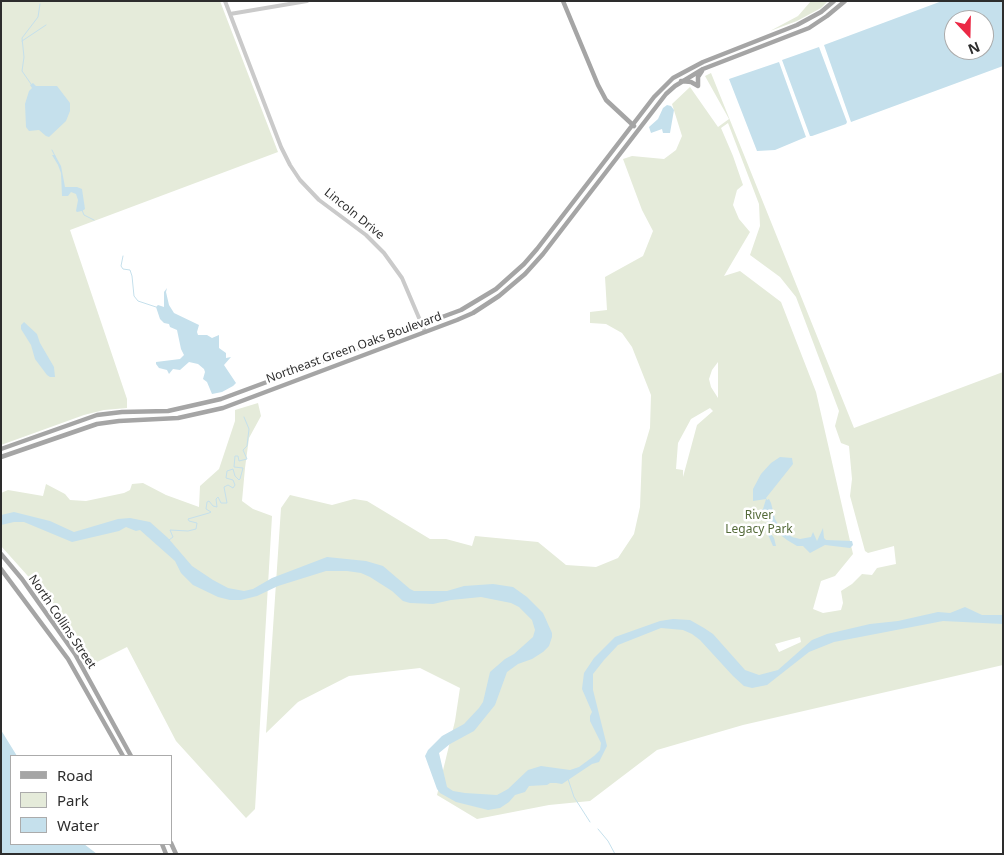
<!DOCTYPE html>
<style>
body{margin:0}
#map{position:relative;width:1004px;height:855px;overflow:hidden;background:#fff;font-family:"Noto Sans",sans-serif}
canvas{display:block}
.frame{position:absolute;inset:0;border:2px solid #2d2d2d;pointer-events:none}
.legend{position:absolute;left:10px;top:755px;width:162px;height:90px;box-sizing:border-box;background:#fff;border:1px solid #ababab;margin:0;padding:6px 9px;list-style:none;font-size:15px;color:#2d2d2d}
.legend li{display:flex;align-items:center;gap:10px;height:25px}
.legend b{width:25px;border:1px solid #ababab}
.north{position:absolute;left:944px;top:10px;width:50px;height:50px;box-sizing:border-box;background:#fff;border:1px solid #ababab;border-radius:50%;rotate:159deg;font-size:14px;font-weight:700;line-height:20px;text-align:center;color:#2d2d2d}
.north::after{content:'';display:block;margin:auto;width:18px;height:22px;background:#eb2945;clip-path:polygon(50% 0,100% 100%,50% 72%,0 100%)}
</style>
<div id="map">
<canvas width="1004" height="855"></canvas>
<div class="frame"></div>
<ul class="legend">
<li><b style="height:6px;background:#a5a5a5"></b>Road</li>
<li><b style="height:14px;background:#e5ebda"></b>Park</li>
<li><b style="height:14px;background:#c5e0ec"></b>Water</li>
</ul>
<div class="north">N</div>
</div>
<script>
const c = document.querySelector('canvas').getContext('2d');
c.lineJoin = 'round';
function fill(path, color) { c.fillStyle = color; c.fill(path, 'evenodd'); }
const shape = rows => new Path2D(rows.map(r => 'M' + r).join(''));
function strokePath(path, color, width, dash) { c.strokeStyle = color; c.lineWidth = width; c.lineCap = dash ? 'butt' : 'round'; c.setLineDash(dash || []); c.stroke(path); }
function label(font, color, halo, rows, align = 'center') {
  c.font = font + ' "Noto Sans",sans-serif'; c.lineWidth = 5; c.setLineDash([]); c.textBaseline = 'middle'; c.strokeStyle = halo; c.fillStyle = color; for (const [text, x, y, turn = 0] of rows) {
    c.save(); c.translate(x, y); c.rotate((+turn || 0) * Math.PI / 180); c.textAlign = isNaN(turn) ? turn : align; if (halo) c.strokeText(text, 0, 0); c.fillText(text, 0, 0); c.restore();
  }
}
fill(shape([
 [1,1,220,1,278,152,70,230,127,399,127,408,104,410,84,415,1,445],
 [811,1,828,1,821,8,797,21,770,31,798,16],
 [711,73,854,428,1003,372,1003,665,743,725,657,750,590,801,549,805,477,819,437,795,455,721,460,688,420,668,349,676,298,702,266,733,281,508,290,495,332,505,354,499,367,501,430,539,446,539,472,546,475,536,538,542,566,565,596,567,618,558,634,534,640,507,642,455,650,428,651,395,632,347,622,333,606,324,590,323,590,312,607,310,605,277,643,256,653,231,642,210,623,159,632,156,664,159,676,150,682,136,672,104,690,87,718,127,729,119,705,76],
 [728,123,759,204,760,226,750,255,780,277,796,297,839,411,835,426,841,443,849,446,852,479,850,496,865,551,868,553,894,546,896,564,877,568,872,575,862,574,852,584,841,591,843,603,841,610,823,613,813,609,821,581,835,576,853,554,816,392,781,302,740,271,724,276,750,232,739,219,733,205,737,190,743,185,733,156,721,128],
 [718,362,718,398,711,387,709,379,712,370],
 [710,408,713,411,697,425,683,477,683,470,676,469,678,443,691,419],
 [800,637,801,642,779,652,775,644],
 [258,403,261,416,249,438,245,468,242,501,253,509,272,516,255,809,246,818,176,741,127,647,91,665,61,613,1,546,1,493,8,490,43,496,46,484,65,494,70,500,86,501,124,493,130,490,132,484,143,483,166,495,199,507,200,486,219,469,235,421,235,410]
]), '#e5ebda');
fill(shape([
 [942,1,1003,1,1003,66,851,122,824,45],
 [954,20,984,20,984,50,954,50],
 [819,47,847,122,846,124,812,136,810,136,782,60],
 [779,62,806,137,775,150,757,151,729,79],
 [33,83,36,86,57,86,70,103,70,111,66,121,49,137,46,136,39,130,29,131,26,127,25,104,29,91,32,88,30,85],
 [667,105,671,106,674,110,670,133,663,133,662,129,651,133,649,127,658,119,663,108],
 [52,155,55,155,61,166,65,187,77,187,82,189,85,209,82,211,77,212,76,211,78,200,76,194,71,192,68,196,62,196,61,173,58,165],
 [167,288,166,292,169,305,174,313,199,325,197,332,198,335,207,335,212,338,219,335,219,348,226,353,226,358,231,357,224,365,236,383,233,386,222,392,212,394,207,382,203,379,205,372,204,369,198,364,189,362,180,370,173,369,169,374,167,370,159,368,156,364,156,362,180,359,184,355,181,349,177,330,170,327,169,324,164,323,160,319,156,307,158,305,164,307,164,292],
 [24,322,37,334,40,343,54,367,55,377,50,377,47,375,35,359,31,345,21,329,21,325],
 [780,457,792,458,793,464,766,498,767,500,769,499,771,503,775,519,779,526,792,537,800,539,811,537,813,532,817,541,823,528,824,538,826,540,852,541,853,545,850,548,825,545,810,553,803,546,797,546,787,540,778,533,772,532,772,530,769,531,774,538,776,546,773,546,766,530,771,529,771,525,766,526,764,524,768,523,767,515,760,518,760,511,763,509,766,499,753,501,753,489,761,474,771,463],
 [14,512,50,521,74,532,118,519,130,518,150,522,168,538,192,566,213,580,228,588,244,591,253,589,272,578,327,557,366,561,383,566,410,589,414,591,447,591,464,586,493,584,513,587,527,597,543,613,552,633,552,637,549,646,543,652,532,659,518,664,507,672,495,705,474,731,450,744,439,753,447,787,453,791,465,793,497,795,508,789,528,770,541,766,570,770,579,767,594,756,600,750,601,743,590,721,590,716,592,712,582,689,584,673,594,658,615,637,660,621,673,619,690,620,704,628,713,634,745,670,759,675,778,670,812,640,827,634,870,624,898,621,938,612,950,613,965,607,982,615,1003,615,1003,624,943,621,834,642,809,652,767,685,752,688,744,686,733,676,700,640,692,634,683,630,661,628,618,645,604,660,593,674,593,690,607,746,599,762,592,764,562,784,556,783,550,783,547,785,529,786,525,792,515,795,509,802,500,808,488,810,456,802,440,793,437,789,425,756,428,750,442,736,464,724,479,708,483,702,490,672,505,659,514,654,533,637,535,630,532,620,519,607,511,603,481,597,451,600,433,604,410,603,403,601,392,591,370,577,361,573,347,571,326,571,278,586,257,596,241,600,230,600,218,597,193,585,181,573,175,561,140,530,136,531,126,527,119,531,72,542,24,522,14,522,1,525,1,515],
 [1,730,17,756,11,756,11,844,84,844,97,854,1,854]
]), '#c5e0ec');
strokePath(shape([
 [22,41,46,25],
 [31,84,22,71,24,57,22,38,38,17,40,4],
 [52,150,55,156],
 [82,210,84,215,94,220],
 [123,256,121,266,123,269,130,270,132,276,134,296,138,301,156,307],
 [169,540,173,537,170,530,188,531,196,529,197,523,189,521,188,519,209,513,211,512,206,509,207,502,209,501,213,506,217,507,216,499,218,497,221,503,227,503,224,487,228,485,233,488,235,485,233,480,226,478,227,471,233,469,235,476,239,480,240,479,243,468,234,467,235,456,238,456,239,461,247,459,243,450,247,446,249,429,244,417],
 [568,779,574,797,590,822],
 [598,829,608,841,615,854]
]), '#c5e0ec', 1);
strokePath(shape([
 [225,1,281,147,290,165,300,180,319,200,366,235,384,253,402,278,425,332],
 [230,14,307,1]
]), '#cacaca', 4);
strokePath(shape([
 [563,1,598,85,606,100,634,126],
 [681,81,691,82,698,86,698,77,702,71],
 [1,449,97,415,122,412,168,411,221,399,461,310,496,289,524,264,537,249,654,97,673,78,703,62,797,25,821,12,834,1],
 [1,457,97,424,119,421,178,418,223,408,457,320,473,313,499,296,525,274,543,254,666,94,675,86,703,69,809,28,827,16,845,1],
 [1,554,22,579,75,654,131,756],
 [1,569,68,659,123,756],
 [171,843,176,854],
 [162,844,166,854]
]), '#a5a5a5', 4.5);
label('12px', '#2d2d2d', '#fff', [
 ["Lincoln Drive",354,214,39],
 ["Northeast Green Oaks Boulevard",354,348,-20],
 ["North Collins Street",62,622,56]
]);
label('12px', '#546a39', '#fff', [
 ["River",759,516],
 ["Legacy Park",759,530]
]);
</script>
